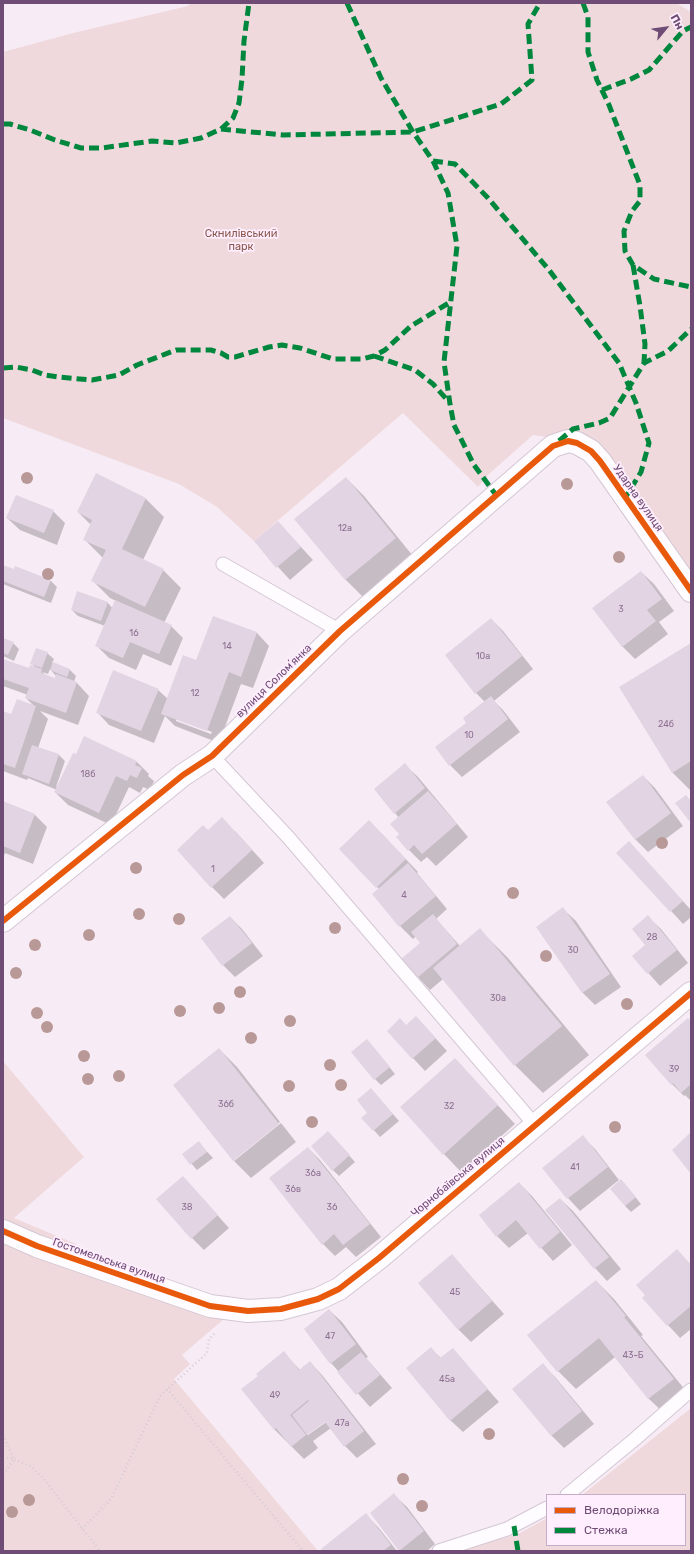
<!DOCTYPE html>
<meta charset="utf-8">
<style>
body{margin:0}
#map{position:relative;width:694px;height:1554px;overflow:hidden;background:#f7ecf6;font-family:Rubik,sans-serif}
canvas{display:block}
.frame{position:absolute;inset:0;border:4px solid #6f4c76;pointer-events:none}
.legend{position:absolute;left:546px;top:1494px;width:140px;height:52px;box-sizing:border-box;background:#ffeefd;border:1px solid #c5adc7;margin:0;padding:5px 7px;list-style:none;font-size:12px;color:#6f4c76}
.legend li{display:flex;align-items:center;gap:8px;height:20px}
.legend b{width:20px;border:1px solid #c5adc7}
.north{position:absolute;left:646px;top:8px;width:40px;height:40px;-webkit-text-stroke:3px #ffeefd;paint-order:stroke;rotate:61deg;font-size:11px;font-weight:700;line-height:16px;text-align:center;color:#6f4c76}
.north::after{content:'';display:block;margin:auto;width:14px;height:18px;background:#6f4c76;clip-path:polygon(50% 0,100% 100%,50% 72%,0 100%)}
</style>
<div id="map">
<canvas width="694" height="1554"></canvas>
<div class="frame"></div>
<ul class="legend">
<li><b style="height:5px;background:#e8590c"></b>Велодоріжка</li>
<li><b style="height:5px;background:#00873e"></b>Стежка</li>
</ul>
<div class="north">Пн</div>
</div>
<script>
const c = document.querySelector('canvas').getContext('2d');
c.lineJoin = 'round';
function fill(path, color) { c.fillStyle = color; c.fill(path, 'evenodd'); }
const shape = rows => new Path2D(rows.map(r => 'M' + r).join(''));
function strokePath(path, color, width, dash) { c.strokeStyle = color; c.lineWidth = width; c.lineCap = dash ? 'butt' : 'round'; c.setLineDash(dash || []); c.stroke(path); }
function label(font, color, halo, rows, align = 'center') {
  c.font = font + ' Rubik,sans-serif'; c.lineWidth = 3.5; c.setLineDash([]); c.textBaseline = 'middle'; c.strokeStyle = halo; c.fillStyle = color; for (const [text, x, y, turn = 0] of rows) {
    c.save(); c.translate(x, y); c.rotate((+turn || 0) * Math.PI / 180); c.textAlign = isNaN(turn) ? turn : align; if (halo) c.strokeText(text, 0, 0); c.fillText(text, 0, 0); c.restore();
  }
}
fill(shape([
 [190,3,676,3,691,12,691,572,653,522,561,434,546,437,533,435,489,474,478,487,403,413,254,541,217,507,179,484,3,418,3,52,73,33,188,6],
 [3,1061,84,1157,14,1218,76,1244,73,1250,3,1223],
 [3,1242,224,1319,182,1355,190,1364,174,1379,318,1551,3,1551],
 [691,1408,691,1551,461,1551,520,1533,547,1518,547,1545,685,1545,685,1495,582,1495]
]), '#f0d9dc');
fill(shape([
 [96,475,146,499,164,517,143,560,163,570,181,588,164,623,171,626,183,638,171,666,143,654,136,670,109,658,97,646,105,626,78,616,72,610,78,593,108,603,113,609,116,601,110,598,92,580,103,558,84,539,91,525,78,512],
 [346,478,364,496,413,556,363,597,345,579],
 [53,511,65,523,57,545,20,530,7,518],
 [278,522,313,560,290,580,255,542],
 [3,566,15,571,16,567,51,581,57,587,51,603,3,584],
 [641,572,654,584,674,611,659,622,668,634,635,659,622,646],
 [491,619,503,631,533,669,494,701,503,710,520,732,462,777,450,765,485,702,476,693],
 [257,633,269,646,253,688,241,684,219,743,175,726,165,716,154,743,109,725,97,712,158,690,168,699,197,661],
 [176,718,212,732,211,734,176,721],
 [3,639,13,643,19,649,14,661,3,656],
 [691,644,691,791,672,772],
 [47,653,54,659,52,663,70,670,76,676,74,682,77,683,89,696,78,725,40,711,48,719,38,748,59,755,65,761,56,787,137,762,149,774,148,776,154,781,150,790,143,787,140,793,129,787,111,825,68,805,55,792,57,790,28,778,27,780,3,771,3,712,12,715,34,706,26,698,28,695,3,686,3,660,29,669,36,668,31,663],
 [50,669,56,676,55,680,47,676,42,672,48,674],
 [405,765,418,777,468,837,436,866,427,857,421,862,409,850,401,834,399,818,395,813],
 [643,776,655,788,683,826,648,852,636,840,607,802],
 [3,802,35,815,47,827,33,864,5,853,3,858],
 [208,831,235,831,264,863,224,899,212,887],
 [382,834,418,872,417,873,447,909,436,919,460,946,480,930,508,958,589,1055,543,1093,515,1065,443,979,430,990,418,977,422,944,416,936,413,939,400,926,373,894,379,889,341,849],
 [629,842,691,910,691,917,683,924,618,853],
 [563,909,576,921,621,987,595,1005,583,993,537,927],
 [230,917,242,929,263,956,235,977,223,965],
 [648,917,661,929,688,963,660,986,633,956,646,945],
 [691,1022,691,1101,685,1095,684,1096,672,1084],
 [406,1026,428,1030,447,1051,425,1071,388,1031],
 [373,1047,395,1074,381,1085,375,1079],
 [219,1049,237,1067,280,1122,234,1158,234,1161,174,1085],
 [455,1059,515,1124,461,1172,444,1154],
 [371,1089,399,1121,380,1137,363,1118,368,1113],
 [281,1123,296,1142,251,1178,234,1161],
 [583,1137,595,1149,619,1180,580,1211,568,1198,544,1168],
 [334,1139,355,1162,339,1176,333,1170],
 [199,1143,213,1158,197,1170,184,1155],
 [308,1148,320,1160,381,1237,356,1257,346,1247,335,1256,323,1244],
 [183,1177,229,1228,204,1250,192,1238],
 [519,1183,532,1196,572,1245,553,1261,528,1233,509,1248,497,1236],
 [627,1187,641,1204,631,1212,625,1206],
 [560,1199,573,1211,621,1269,607,1281,595,1268],
 [677,1250,691,1265,691,1329,680,1338,643,1298],
 [452,1255,504,1314,471,1342,458,1329],
 [596,1281,614,1299,643,1335,641,1336,691,1397,667,1416,649,1399,615,1357,576,1389,558,1371],
 [329,1310,342,1322,368,1357,366,1358,392,1388,370,1407,331,1363,305,1329],
 [431,1349,441,1358,452,1349,499,1402,463,1432,450,1420],
 [284,1353,300,1370,310,1362,322,1375,376,1444,357,1458,345,1446,331,1428,313,1441,318,1448,304,1459,274,1429,259,1376],
 [328,1418,329,1420,308,1435,307,1434],
 [543,1365,555,1377,594,1424,564,1448,552,1436,514,1389],
 [394,1495,407,1507,435,1544,427,1551,401,1551,371,1513],
 [366,1515,378,1527,397,1551,324,1551]
]), '#0003');
fill(shape([
 [96,473,146,498,122,549,164,569,145,607,91,581,106,550,83,540,92,520,77,512],
 [346,477,396,538,345,580,294,519],
 [16,495,54,510,44,533,6,518],
 [278,521,301,547,276,568,254,541],
 [3,565,14,569,15,566,51,580,44,597,3,581],
 [641,571,662,599,647,610,656,621,622,647,592,608],
 [77,591,108,602,101,621,71,610],
 [115,600,172,625,159,654,130,642,123,658,95,646],
 [213,616,257,632,241,677,229,672,207,731,161,714,183,655,196,660],
 [491,618,522,656,475,694,445,655],
 [3,638,14,642,8,655,3,653],
 [691,643,691,761,672,773,619,687],
 [36,648,48,652,42,668,30,664],
 [3,659,29,668,30,665,42,669,41,673,55,678,56,674,77,682,66,713,25,698,29,688,3,679],
 [53,662,70,669,67,677,50,670],
 [113,670,159,689,141,731,96,713],
 [491,696,508,719,449,766,435,747,466,723,463,718],
 [17,699,36,706,15,768,3,764,3,711,11,714],
 [84,736,137,761,135,765,142,768,137,778,130,775,127,781,116,776,99,813,54,792,73,753,76,754],
 [32,745,59,754,49,784,22,774],
 [405,763,425,788,394,814,374,789],
 [643,775,671,813,635,840,606,802],
 [428,791,457,824,422,854,414,845,408,851,396,837,399,834,390,824],
 [686,795,691,801,691,823,675,803],
 [3,801,35,814,20,853,3,846],
 [222,817,252,850,211,888,177,850,203,825,208,830],
 [369,820,406,859,376,888,339,849],
 [629,841,683,901,670,912,616,853],
 [408,863,436,896,399,927,372,894],
 [563,907,610,974,582,993,536,927],
 [433,914,457,944,417,978,401,959,420,943,411,932],
 [648,915,677,950,647,974,632,956,645,945,632,929],
 [230,916,252,943,222,966,201,938],
 [480,928,562,1026,514,1066,433,968],
 [416,1016,436,1038,412,1059,387,1031,400,1018,406,1025],
 [688,1018,691,1021,691,1084,681,1093,673,1083,671,1085,645,1055],
 [367,1039,390,1067,374,1080,351,1052],
 [219,1048,279,1124,233,1161,173,1085],
 [455,1058,498,1105,443,1155,400,1107],
 [371,1088,393,1114,373,1131,361,1118,367,1113,357,1100],
 [328,1131,350,1155,332,1171,311,1146],
 [691,1132,691,1174,672,1150],
 [583,1135,608,1167,567,1199,542,1168],
 [199,1141,207,1152,190,1165,182,1154],
 [308,1147,370,1224,343,1245,334,1234,322,1245,269,1178],
 [183,1176,218,1215,191,1239,156,1199],
 [621,1179,636,1197,625,1206,610,1189],
 [519,1182,560,1232,540,1249,516,1220,496,1237,479,1215],
 [560,1198,609,1257,594,1269,545,1210],
 [677,1249,691,1265,691,1306,667,1326,642,1298,645,1295,636,1285],
 [452,1254,492,1301,458,1330,418,1283],
 [596,1280,626,1316,624,1317,674,1379,648,1399,599,1338,557,1372,527,1335],
 [329,1309,356,1344,330,1364,304,1329],
 [431,1347,440,1358,453,1348,488,1389,450,1421,406,1368],
 [284,1351,299,1370,310,1361,364,1431,344,1447,325,1422,307,1435,292,1415,309,1401,308,1400,290,1415,306,1435,291,1447,276,1428,274,1430,241,1389,258,1376,256,1374],
 [361,1352,380,1375,356,1395,337,1372],
 [543,1363,582,1411,551,1436,512,1389],
 [394,1493,424,1531,399,1551,370,1513],
 [366,1513,391,1545,383,1551,323,1551,321,1549]
]), '#e2d4e3');
const lane = shape([
 [223,564,340,631],
 [212,756,288,837,535,1125],
 [567,1495,635,1439,691,1390],
 [439,1551,507,1529,547,1508]
]);
const street = shape([
 [3,921,183,775,212,756,340,631,553,446,568,441,577,443,591,451,600,461,691,591],
 [3,1231,37,1246,210,1306,248,1311,281,1309,318,1299,339,1289,379,1258,691,993]
]);
strokePath(lane, '#d4c7d4', 15);
strokePath(street, '#d4c7d4', 24);
strokePath(shape([
 [167,1389,303,1551],
 [3,1435,14,1459,3,1475],
 [3,1457,14,1459,30,1466,43,1478,100,1551],
 [82,1529,111,1499,160,1396,207,1353,209,1339,215,1333]
]), '#d6ccd8', 2.5, [1, 3]);
strokePath(lane, '#fefcfe', 13);
strokePath(street, '#fefcfe', 22);
strokePath(shape([
 [347,3,381,78,413,132,433,161,448,193,457,246,444,362,450,404,454,425,474,465,496,495],
 [583,3,588,17,588,52,597,80,609,105,640,185,640,201,632,211,624,231,625,251,633,265,654,279,691,287],
 [602,90,631,79,649,70,683,31,691,27],
 [3,124,10,124,30,130,55,140,81,148,102,148,152,141,176,143,201,138,221,129,233,118,239,103,242,79,244,41,249,3],
 [221,129,283,135,413,132,501,104,532,80,528,24,540,3],
 [433,161,455,164,488,198,549,270,619,363,636,403,649,443,641,472,625,498],
 [633,265,640,306,645,344,644,363],
 [374,356,415,370,433,384,450,403],
 [3,368,16,367,32,370,45,375,58,377,92,380,119,375,137,365,176,350,211,350,221,353,228,357,235,357,269,347,282,345,300,348,333,359,362,359,374,356,385,350,411,326,452,301],
 [559,441,573,429,599,423,610,418,644,363,668,351,691,329],
 [514,1526,518,1551]
]), '#00873e', 5, [10, 5]);
strokePath(shape([
 [3,921,183,775,212,756,340,631,553,446,568,441,577,443,591,451,600,461,691,591],
 [3,1231,37,1246,210,1306,248,1311,281,1309,318,1299,339,1289,379,1258,691,993]
]), '#e8590c', 6);
c.fillStyle = '#b99997';
for (const [x, y] of [
 [27,478],
 [567,484],
 [619,557],
 [48,574],
 [662,843],
 [136,868],
 [513,893],
 [139,914],
 [179,919],
 [335,928],
 [89,935],
 [35,945],
 [546,956],
 [16,973],
 [240,992],
 [627,1004],
 [219,1008],
 [180,1011],
 [37,1013],
 [290,1021],
 [47,1027],
 [251,1038],
 [84,1056],
 [330,1065],
 [119,1076],
 [88,1079],
 [341,1085],
 [289,1086],
 [312,1122],
 [615,1127],
 [489,1434],
 [403,1479],
 [29,1500],
 [422,1506],
 [12,1512]
]) { c.beginPath(); c.arc(x, y, 6, 0, 2 * Math.PI); c.fill(); }
label('9px', '#8d7092', null, [
 ["12а",345,528],
 ["3",621,609],
 ["16",134,633],
 ["14",227,646],
 ["10а",483,656],
 ["12",195,693],
 ["24б",666,724],
 ["10",469,735],
 ["18б",88,774],
 ["1",213,869],
 ["4",404,895],
 ["28",652,937],
 ["30",573,950],
 ["30а",498,998],
 ["39",674,1069],
 ["36б",226,1104],
 ["32",449,1106],
 ["41",575,1167],
 ["36а",313,1173],
 ["36в",293,1189],
 ["38",187,1207],
 ["36",332,1207],
 ["45",455,1292],
 ["47",330,1336],
 ["43-Б",633,1355],
 ["45а",447,1379],
 ["49",275,1395],
 ["47а",342,1423]
]);
label('11px', '#87554a', '#ffeefd', [
 ["Скнилівський",241,234],
 ["парк",241,247]
]);
label('11px', '#6f4c76', '#ffeefd', [
 ["Ударна вулиця",638,498,55],
 ["вулиця Соломʼянка",274,681,-44],
 ["Чорнобаївська вулиця",458,1177,-40],
 ["Гостомельська вулиця",109,1261,19]
]);
</script>
